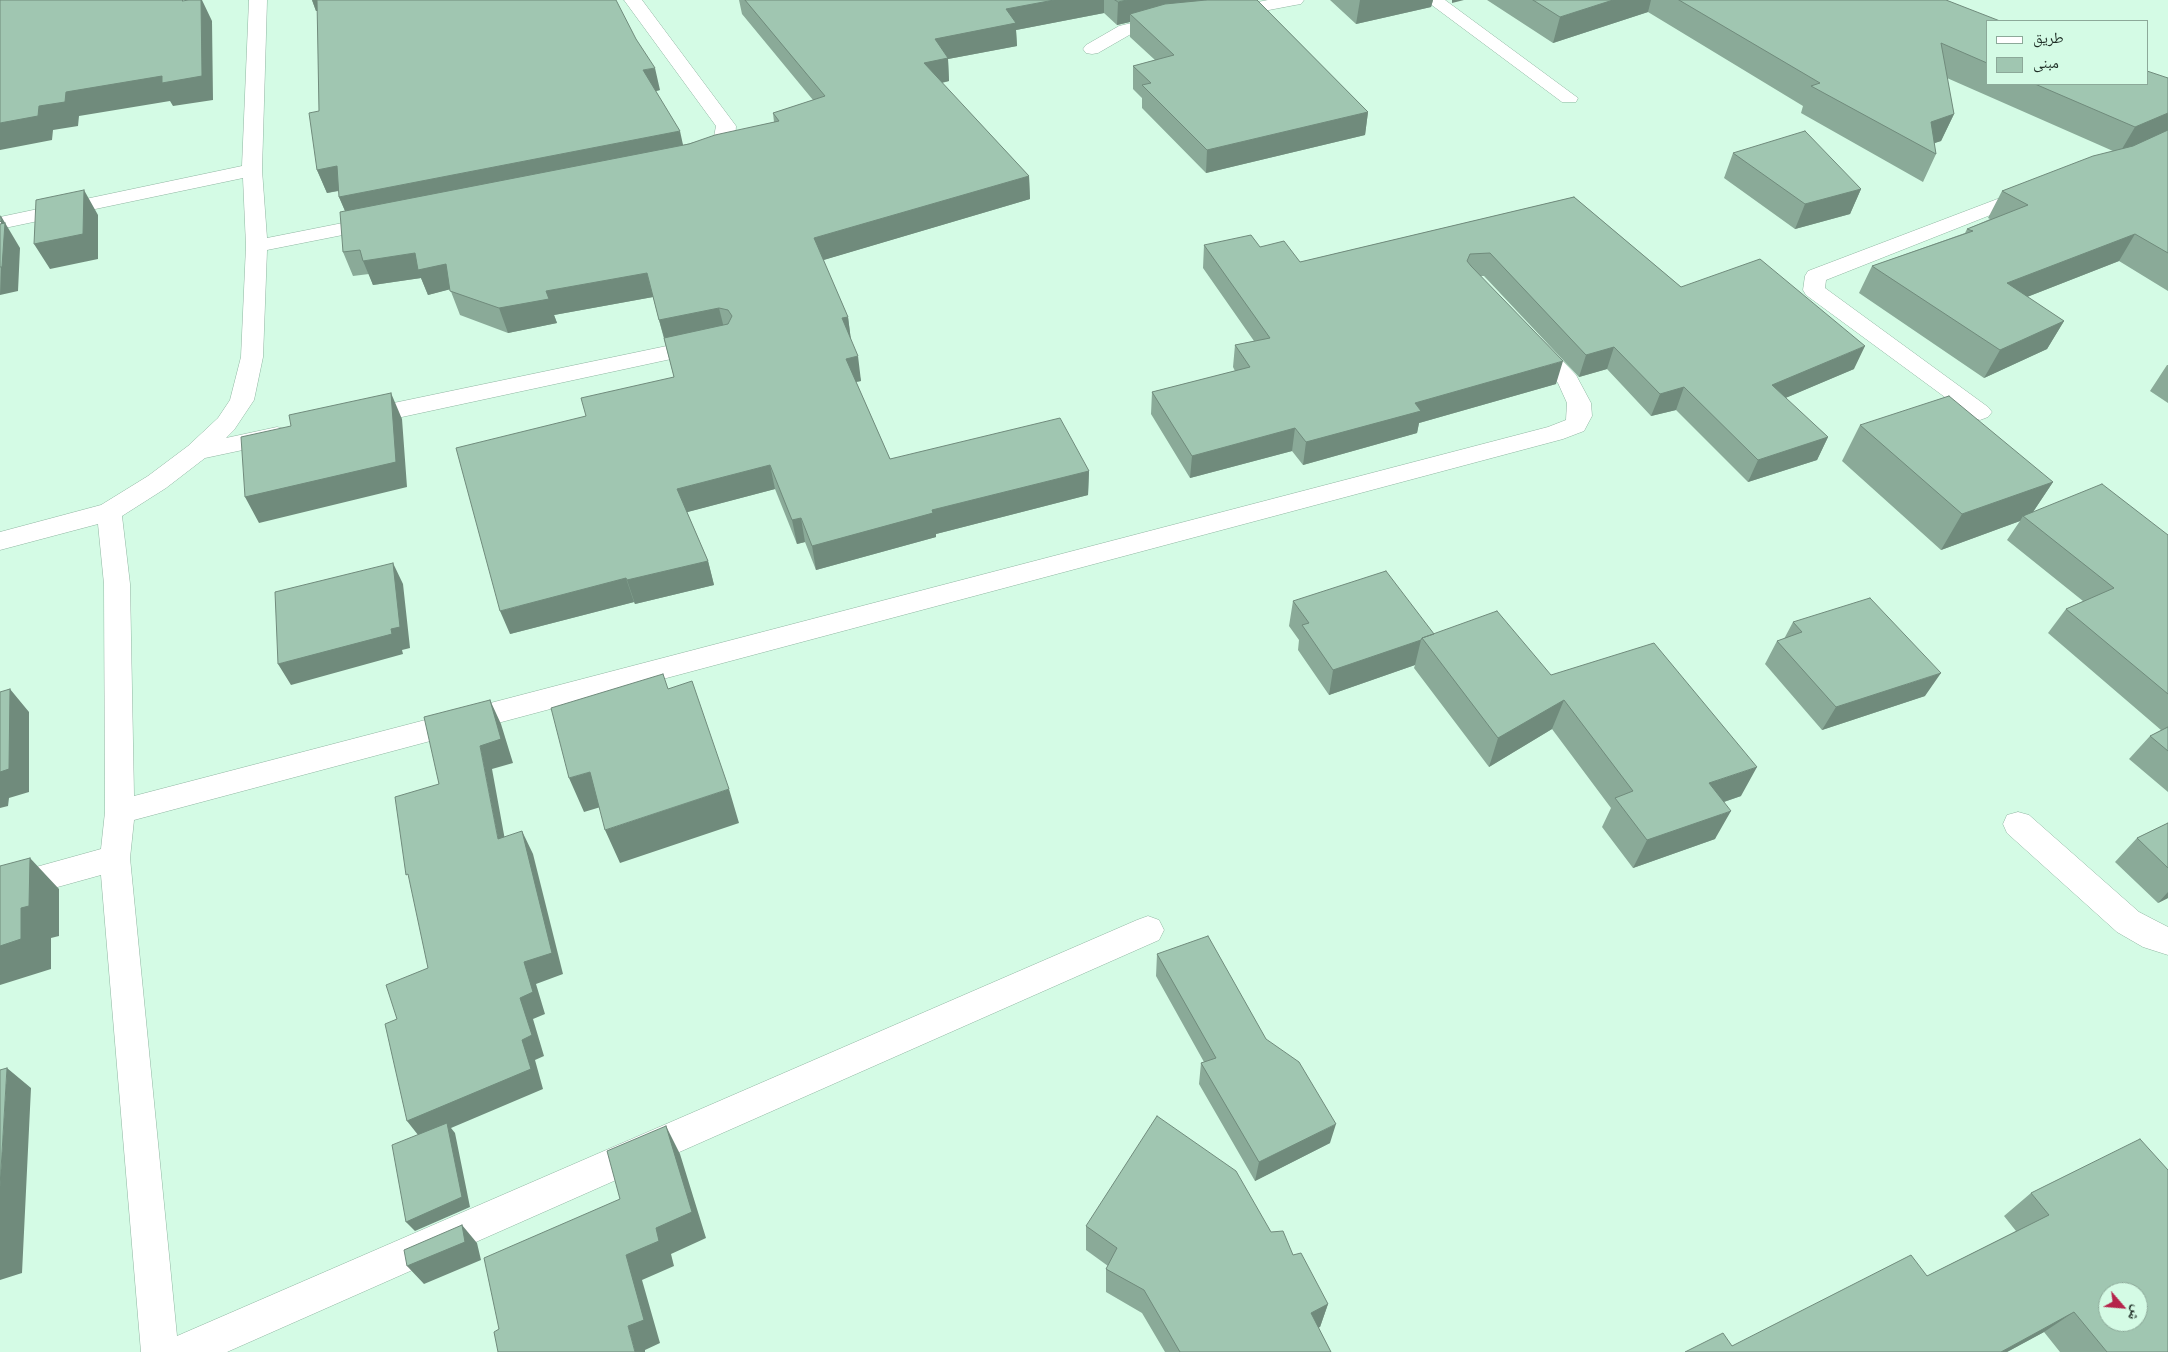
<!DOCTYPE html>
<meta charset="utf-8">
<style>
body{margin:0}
#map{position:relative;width:2168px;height:1352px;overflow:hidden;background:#d4fbe5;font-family:"Open Sans","Noto Naskh Arabic",sans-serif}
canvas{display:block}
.legend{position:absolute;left:1986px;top:20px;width:162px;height:65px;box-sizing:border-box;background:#d4fbe5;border:1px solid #8ca999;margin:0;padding:6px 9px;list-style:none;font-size:15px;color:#1f2e26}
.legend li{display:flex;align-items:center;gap:10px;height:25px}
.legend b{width:25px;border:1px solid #8ca999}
.north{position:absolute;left:2098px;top:1282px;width:50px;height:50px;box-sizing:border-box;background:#d4fbe5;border:1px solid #8ca999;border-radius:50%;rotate:117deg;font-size:14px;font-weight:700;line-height:20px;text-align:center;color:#1f2e26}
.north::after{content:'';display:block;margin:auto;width:18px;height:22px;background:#b5244b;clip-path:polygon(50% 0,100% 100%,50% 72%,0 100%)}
</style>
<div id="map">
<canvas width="2168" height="1352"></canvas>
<ul class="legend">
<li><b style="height:6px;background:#fff"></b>طريق</li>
<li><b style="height:14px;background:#a0c6b1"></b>مبنى</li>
</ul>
<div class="north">ش</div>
</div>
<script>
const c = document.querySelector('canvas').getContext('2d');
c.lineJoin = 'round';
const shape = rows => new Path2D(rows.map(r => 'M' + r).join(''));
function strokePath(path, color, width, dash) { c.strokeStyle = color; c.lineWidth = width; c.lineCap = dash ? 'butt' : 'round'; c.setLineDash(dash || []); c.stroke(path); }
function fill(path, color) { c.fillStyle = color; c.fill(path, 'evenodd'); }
const street = shape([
 [249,0,267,0,262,170,267,238,378,216,385,218,388,222,385,226,378,228,267,250,263,357,254,400,234,430,226,438,277,427,285,429,289,435,285,441,205,458,166,488,122,516,130,584,134,796,1548,427,1566,420,1567,403,1558,383,1526,349,1523,344,1526,339,1534,337,1542,339,1576,375,1591,403,1592,416,1584,431,1563,439,134,820,130,858,177,1336,1137,920,1148,916,1159,920,1164,930,1159,940,227,1352,141,1352,101,875,0,903,0,877,101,849,105,812,104,584,98,524,0,550,0,532,101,505,148,476,188,446,218,418,230,400,241,357,246,246,243,178,0,229,0,217,242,166,249,0],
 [624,0,642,0,736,126,735,139,728,150,702,163,695,161,692,157,695,153,713,142,716,126,624,0],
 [1268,0,1304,0,1301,4,1295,5,1227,18,1221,17,1218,13,1221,9,1268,0],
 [1425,0,1445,0,1578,98,1576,102,1562,102,1425,0],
 [1165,15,1171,16,1174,20,1171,24,1131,34,1098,53,1092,54,1086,53,1083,49,1086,45,1119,26,1165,15],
 [2029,187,2036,189,2039,193,2036,197,1826,280,1825,288,1988,407,1992,412,1988,417,1980,420,1972,417,1806,295,1803,290,1805,276,1808,271,2029,187],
 [705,338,713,340,716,345,713,350,360,426,352,423,348,418,352,413,360,410,705,338],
 [2018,812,2029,815,2139,912,2168,927,2168,955,2143,947,2117,932,2007,833,2003,824,2007,815,2018,812]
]);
strokePath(street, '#90b6a2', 1);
fill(street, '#fff');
fill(shape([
 [312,0,660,90,656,91,683,145,774,122,773,113,813,100,742,14,739,0,1257,0,1368,112,1365,135,1206,173,1142,108,1142,98,1133,89,1133,66,1155,60,1130,37,1130,22,1117,25,1104,13,1016,30,1017,46,948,59,949,81,942,83,1029,176,1030,199,823,260,848,317,851,340,861,381,856,382,890,459,1089,471,1088,495,936,534,936,537,816,570,805,542,797,544,775,489,687,512,708,561,714,585,635,604,634,602,510,634,586,416,674,377,653,297,554,315,557,323,508,333,460,315,450,289,428,295,421,278,373,285,369,274,353,276,343,252,345,211,339,197,339,191,327,193,317,170,319,111,318,11,316,11],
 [1330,0,1433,0,1431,7,1356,24],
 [1487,0,1946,0,1987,21,1987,84,2147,84,2168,78,2168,291,2119,261,2027,297,2064,321,2047,349,1984,378,1859,293,1872,266,1965,233,1967,229,1990,219,1988,218,2002,191,2113,151,1947,78,1954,114,1941,141,1934,143,1936,154,1923,182,1801,113,1803,106,1648,12,1553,43],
 [1733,153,1861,189,1850,214,1795,229,1724,178],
 [1574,197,1681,287,1854,369,1785,398,1828,437,1817,460,1748,482,1676,410,1651,416,1607,369,1579,377,1484,276,1480,276,1556,384,1419,423,1417,433,1303,465,1292,451,1190,478,1151,414,1152,392,1235,371,1233,367,1235,345,1254,341,1203,268,1204,245,1260,247,1300,262],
 [2167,365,2168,365,2168,403,2150,391],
 [1860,425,2053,482,2033,512,2168,535,2168,792,2129,759,2150,736,2161,730,2048,633,2066,609,2083,601,2007,540,2020,521,1941,550,1842,461],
 [1293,601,1434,634,1551,675,1741,796,1724,802,1715,839,1633,868,1602,827,1611,808,1552,729,1489,767,1414,668,1415,665,1329,695,1298,650,1299,640,1289,626],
 [1793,622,1925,696,1822,730,1765,664,1777,641,1784,639],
 [2168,823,2168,898,2158,903,2115,862,2137,838],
 [1157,954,1266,1039,1330,1143,1255,1181,1199,1084,1201,1063,1204,1062,1156,976],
 [2031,1193,2168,1352,2060,1352,2044,1332,2007,1352,1685,1352,1732,1346,1927,1276,2016,1231,2004,1216],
 [1086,1226,1271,1232,1293,1255,1328,1304,1320,1327,1318,1327,1331,1352,1165,1352,1142,1313,1106,1292,1106,1269,1108,1266,1086,1250]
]), '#8aaa98');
fill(shape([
 [201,0,202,0,212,21,213,100,173,106,170,101,79,116,78,126,53,130,52,140,0,150,0,123,39,106,66,92],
 [312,0,322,0,326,10,316,11],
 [1054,0,1104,0,1104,13,1016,30,1017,46,948,59,949,81,925,86,924,63,935,39,1006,9],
 [1127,0,1239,0,1130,14,1130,22,1117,25,1118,2],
 [1360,0,1433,0,1431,7,1356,24],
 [1452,0,1464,0,1452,3],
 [1613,0,1651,0,1648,12,1553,43,1560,17],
 [655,68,660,90,648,93,643,70],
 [1368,112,1365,135,1206,173,1207,150],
 [2168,113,2168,132,2119,154,2135,127],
 [1954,114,1941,141,1923,147,1931,122],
 [680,131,685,154,349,220,339,197],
 [337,166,346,189,327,193,317,170],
 [1029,176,1030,199,817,262,814,238],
 [1861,189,1850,214,1795,229,1805,204],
 [84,190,98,215,98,259,50,269,34,244],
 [1,216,20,248,18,291,0,295],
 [2135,234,2119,261,1991,311,2007,283],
 [415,253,446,264,455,288,428,295,421,278,373,285,363,261],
 [647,273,653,297,554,315,557,323,508,333,499,308,546,291],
 [719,308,725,332,666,344,659,320],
 [848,317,851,341,842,318],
 [2064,321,2047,349,1984,378,2000,350],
 [1865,346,1854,369,1762,408,1772,385],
 [1614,347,1607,369,1579,377,1586,355],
 [858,356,861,381,849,383,846,359],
 [1563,361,1556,384,1419,423,1417,433,1303,465,1306,442,1415,403],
 [1684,387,1676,410,1651,416,1660,394],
 [391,393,402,419,407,487,259,523,245,497],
 [1295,428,1292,451,1190,478,1192,456],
 [1828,437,1817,460,1748,482,1758,460],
 [770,465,775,489,684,513,677,489],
 [1089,471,1088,495,936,534,936,537,816,570,812,546,932,510],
 [2053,482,2029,518,2023,516,2020,521,1941,550,1962,514],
 [801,518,805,542,797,544,792,520],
 [708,561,714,585,635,604,627,580],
 [393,563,403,584,410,648,402,650,403,654,291,685,278,664,391,629],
 [626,578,634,602,510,634,500,611],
 [1421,640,1415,665,1329,695,1333,670],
 [1941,673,1925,696,1822,730,1836,707],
 [10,689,29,712,29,792,9,798,8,806,0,808,0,772],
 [490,700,501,724,513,763,492,769,509,862,498,839,480,746],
 [1564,700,1552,729,1489,767,1498,738],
 [1757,767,1741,796,1694,812,1709,783],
 [590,772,604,806,584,812,569,778],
 [729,789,739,823,620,863,605,830],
 [1731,811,1715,839,1633,868,1647,840],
 [522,831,533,854,563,974,536,984,545,1014,533,1019,544,1056,535,1060,543,1089,451,1128,455,1133,470,1207,415,1231,406,1222,422,1140,407,1121,522,1040,520,998,524,962],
 [30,858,59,889,59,936,51,938,51,969,0,985,0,946,21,908],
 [2168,892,2168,898,2158,903],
 [7,1068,31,1088,22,1273,0,1280,0,1187],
 [1336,1124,1330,1143,1255,1181,1259,1162],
 [666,1126,680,1154,706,1238,671,1254,674,1266,642,1280,660,1343,645,1350,645,1352,635,1352,628,1326,626,1255,656,1228],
 [462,1225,477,1243,481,1260,424,1284,407,1266],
 [1328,1304,1320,1327,1303,1335,1311,1313],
 [2074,1312,2044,1332,2007,1352,2001,1352]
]), '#708b7c');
const building = shape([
 [0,0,183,0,182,1,189,0,201,0,202,76,162,83,162,76,66,92,65,102,39,106,38,116,0,123,0,0],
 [317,0,616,0,636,39,655,68,643,70,680,131,339,197,337,166,317,170,309,113,319,111,317,0],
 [745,0,1054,0,1006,9,1016,23,935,39,948,58,924,63,1029,176,814,238,848,317,842,318,858,356,846,359,890,459,1060,418,1089,471,932,510,933,513,812,546,801,518,792,520,770,465,677,489,708,561,627,580,626,578,500,611,456,448,586,416,581,398,674,377,664,338,728,324,732,316,728,310,719,308,659,320,647,273,546,291,549,299,499,308,450,291,446,264,418,270,415,253,363,261,360,250,343,252,340,212,689,144,715,135,779,121,773,113,825,96,745,0],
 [1115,0,1127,0,1118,2,1115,0],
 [1206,0,1257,0,1368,112,1207,150,1142,85,1151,83,1133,66,1174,55,1130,14,1165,4,1206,0],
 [1533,0,1613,0,1560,17,1533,0],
 [1679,0,1946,0,2000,21,1987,21,1987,63,1941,43,1954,114,1931,122,1936,154,1811,86,1820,83,1679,0],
 [2147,71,2168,78,2168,113,2135,127,2035,84,2147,84,2147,71],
 [2168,130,2168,253,2135,234,2007,283,2064,321,2000,350,1872,266,1973,231,1967,229,2028,205,2002,191,2093,156,2133,146,2168,130],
 [1805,131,1861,189,1805,204,1733,153,1805,131],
 [84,190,83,234,34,244,36,200,84,190],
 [1574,197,1681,287,1760,259,1865,346,1772,385,1828,437,1758,460,1684,387,1660,394,1614,347,1586,355,1490,253,1470,254,1467,261,1471,266,1563,361,1415,403,1421,411,1306,442,1295,428,1192,456,1152,392,1250,367,1235,345,1270,338,1204,245,1251,235,1260,247,1284,241,1300,262,1574,197],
 [0,216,2,220,0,222,0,216],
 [5,223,2,267,0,267,0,224,5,223],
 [391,393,396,462,245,497,241,437,291,426,289,415,391,393],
 [1949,396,2053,482,1962,514,1860,425,1949,396],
 [2102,484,2168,535,2168,694,2066,609,2114,588,2023,516,2102,484],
 [393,563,400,627,391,629,392,634,278,664,275,592,393,563],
 [1386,571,1434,634,1422,638,1421,640,1333,670,1302,625,1309,623,1293,601,1386,571],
 [1870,598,1941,673,1836,707,1777,641,1802,632,1793,622,1870,598],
 [1497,611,1551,675,1654,643,1757,767,1709,783,1731,811,1647,840,1615,798,1633,791,1564,700,1498,738,1422,638,1497,611],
 [663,674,668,689,692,681,729,789,605,830,590,772,569,778,551,708,663,674],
 [10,689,9,769,0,772,0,692,10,689],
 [490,700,501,739,480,746,498,839,522,831,552,953,524,962,533,992,520,998,532,1035,522,1040,531,1069,407,1121,385,1024,397,1019,386,985,428,968,408,874,406,875,395,797,439,784,424,717,490,700],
 [2168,727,2168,751,2150,736,2168,727],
 [2168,823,2168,868,2137,838,2168,823],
 [30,858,29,906,21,908,21,939,0,946,0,866,30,858],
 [1208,936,1266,1039,1299,1062,1336,1124,1259,1162,1201,1063,1216,1058,1157,954,1208,936],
 [7,1068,0,1187,0,1070,7,1068],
 [1157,1116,1236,1171,1271,1232,1283,1231,1293,1255,1301,1253,1328,1304,1311,1313,1331,1352,1180,1352,1144,1290,1106,1269,1117,1248,1086,1226,1157,1116],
 [447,1123,462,1197,406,1222,392,1145,447,1123],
 [666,1126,692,1212,656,1228,659,1241,626,1255,644,1320,628,1326,635,1352,498,1352,494,1332,499,1329,484,1258,620,1199,607,1151,666,1126],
 [2140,1139,2168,1170,2168,1352,2107,1352,2074,1312,2001,1352,1685,1352,1723,1333,1732,1346,1911,1255,1927,1276,2049,1215,2031,1193,2140,1139],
 [2108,1292,2138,1292,2138,1322,2108,1322,2108,1292],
 [462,1225,465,1242,407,1266,404,1250,462,1225]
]);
fill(building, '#a0c6b1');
strokePath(building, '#708b7c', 1);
</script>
